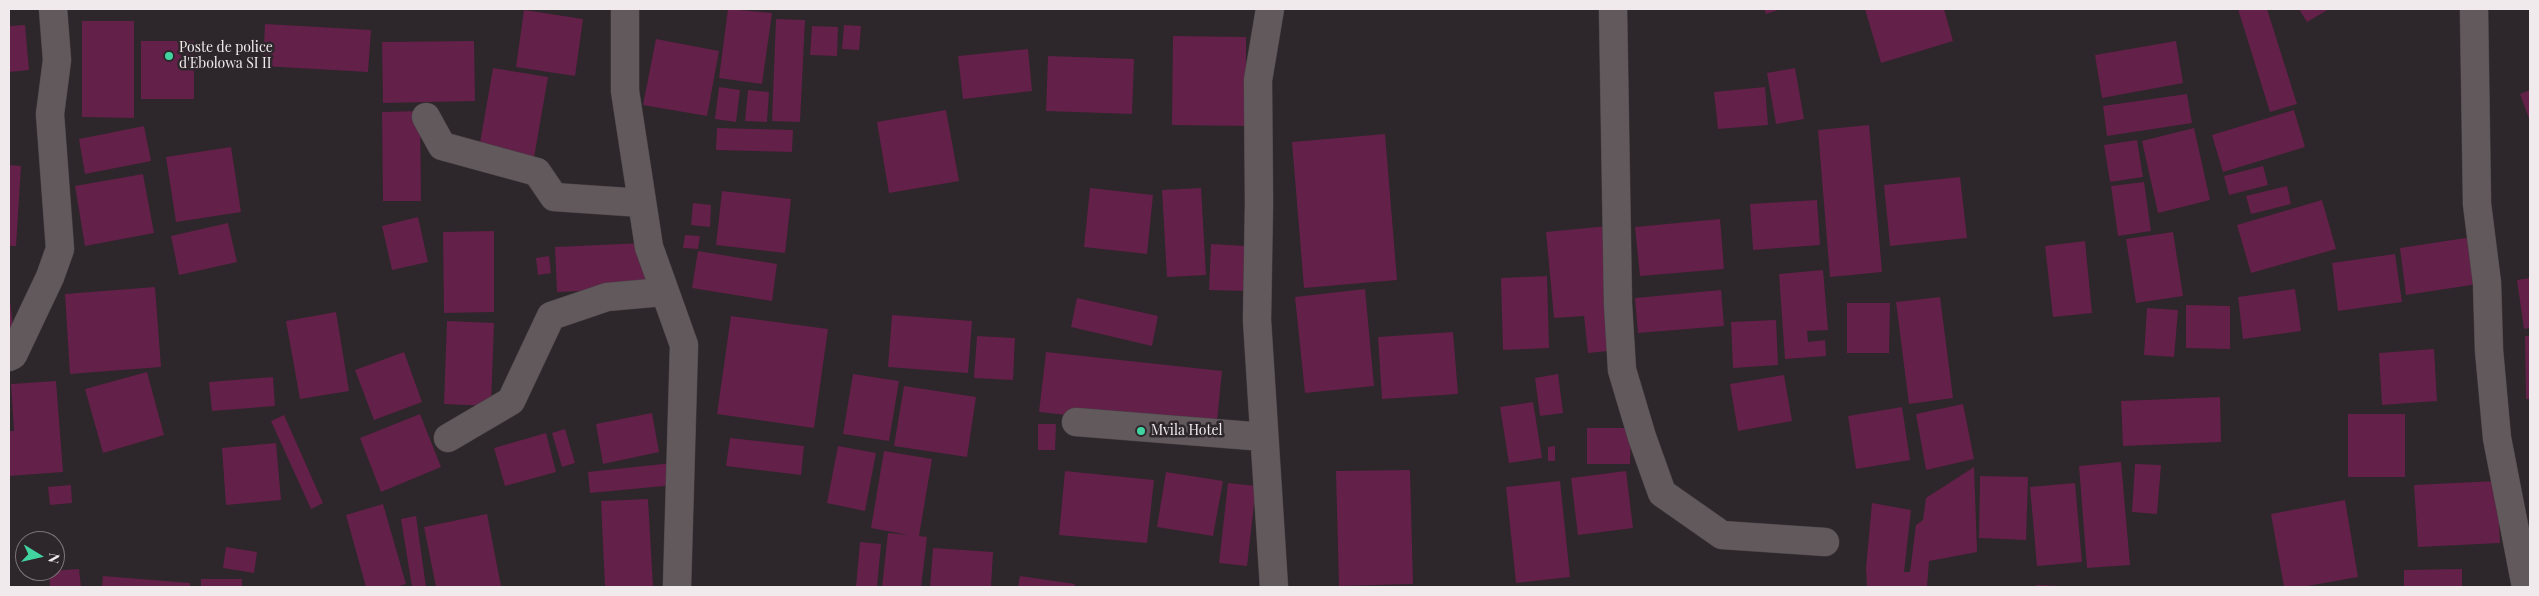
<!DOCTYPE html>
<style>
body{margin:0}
#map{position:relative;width:2539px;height:596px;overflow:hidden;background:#2d262a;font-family:"Playfair Display",serif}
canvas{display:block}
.frame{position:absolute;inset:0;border:10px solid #f0eaed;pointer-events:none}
.north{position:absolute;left:15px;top:531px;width:50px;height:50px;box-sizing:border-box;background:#2d262a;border:1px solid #7b7478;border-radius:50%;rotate:99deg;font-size:14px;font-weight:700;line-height:20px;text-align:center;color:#f0eaed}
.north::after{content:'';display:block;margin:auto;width:18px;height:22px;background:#41d4a1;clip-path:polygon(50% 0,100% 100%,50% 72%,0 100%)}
</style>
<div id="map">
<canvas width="2539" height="596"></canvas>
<div class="frame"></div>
<div class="north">N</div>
</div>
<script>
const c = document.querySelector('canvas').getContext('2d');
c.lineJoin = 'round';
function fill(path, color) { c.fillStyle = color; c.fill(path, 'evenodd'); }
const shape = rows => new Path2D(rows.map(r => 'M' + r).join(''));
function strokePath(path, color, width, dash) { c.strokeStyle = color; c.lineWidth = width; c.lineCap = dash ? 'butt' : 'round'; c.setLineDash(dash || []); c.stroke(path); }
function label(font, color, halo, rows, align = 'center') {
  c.font = font + ' "Playfair Display",serif'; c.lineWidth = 5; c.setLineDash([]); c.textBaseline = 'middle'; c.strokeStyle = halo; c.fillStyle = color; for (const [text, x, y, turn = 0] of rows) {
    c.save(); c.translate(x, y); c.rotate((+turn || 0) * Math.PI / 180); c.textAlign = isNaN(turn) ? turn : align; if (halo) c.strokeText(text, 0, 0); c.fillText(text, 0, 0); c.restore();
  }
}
fill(shape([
 [728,9,772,13,762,84,719,78],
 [1764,9,1781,9,1766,14],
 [1865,9,1944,9,1953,41,1881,63],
 [2238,9,2267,9,2297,104,2270,112],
 [2299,9,2329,9,2307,22],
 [524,10,583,19,575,76,516,67],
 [776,19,805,20,800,122,772,121],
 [82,21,134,21,134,118,82,117],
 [265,24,371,30,368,72,263,66],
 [25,25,29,70,9,72,9,26],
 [844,25,861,26,859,50,842,49],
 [812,26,838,27,837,56,810,55],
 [1173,36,1246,37,1246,126,1172,125],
 [656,39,719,51,707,116,643,105],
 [141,41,194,41,194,99,141,99],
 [474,41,475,101,383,103,382,42],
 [2176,41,2183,83,2102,98,2095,55],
 [1028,49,1032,91,963,99,958,56],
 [1048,56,1134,59,1132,114,1046,111],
 [493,68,548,77,531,175,476,166],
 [1795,68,1804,119,1776,124,1767,73],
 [719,87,740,90,736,122,715,119],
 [1765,87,1768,125,1718,129,1714,92],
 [748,90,769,92,767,122,745,121],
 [2530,90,2530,121,2520,94],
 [2187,94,2192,123,2107,136,2103,106],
 [946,110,959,181,889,193,877,122],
 [2294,110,2305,147,2223,172,2212,135],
 [420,111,421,201,383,201,382,112],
 [1869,125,1882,272,1830,277,1818,130],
 [144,126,151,161,85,174,79,139],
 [717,128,793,130,792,152,716,150],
 [2194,128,2210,200,2158,213,2142,141],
 [1385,134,1397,280,1304,288,1292,142],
 [2137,140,2143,177,2110,182,2104,145],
 [231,147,241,212,176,222,166,157],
 [9,165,21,166,16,246,9,246],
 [2263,166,2268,185,2229,195,2224,176],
 [143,174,154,233,85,246,75,186],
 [1960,177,1967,238,1890,246,1884,185],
 [2144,182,2151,231,2118,236,2111,186],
 [2287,186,2291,204,2251,214,2246,196],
 [1090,188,1153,195,1147,254,1084,247],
 [1201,188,1206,275,1167,277,1162,190],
 [722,191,791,199,785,253,716,245],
 [1817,200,1820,245,1753,250,1750,204],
 [2322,200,2336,249,2251,273,2237,225],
 [693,203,711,205,710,227,691,225],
 [418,217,428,262,392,270,382,226],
 [1720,219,1724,269,1640,276,1635,227],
 [228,223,237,262,179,275,171,236],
 [1608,226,1618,350,1588,353,1584,316,1554,318,1546,232],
 [494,231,494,312,444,313,443,232],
 [2173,232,2183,296,2136,303,2126,239],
 [685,235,700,236,698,249,683,248],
 [2472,237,2478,284,2406,295,2400,248],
 [2085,241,2092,313,2053,317,2045,246],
 [644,243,646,288,557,292,555,247],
 [1211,244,1246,246,1245,291,1209,290],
 [698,251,777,264,772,301,692,288],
 [2395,254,2402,302,2338,311,2332,263],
 [549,256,551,273,538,275,536,258],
 [1823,270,1828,330,1807,331,1808,342,1825,340,1826,356,1785,359,1779,274],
 [1547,276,1549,348,1503,350,1501,278],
 [2530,278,2530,328,2524,329,2517,280],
 [155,287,161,367,70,374,65,294],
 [1365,289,1374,386,1305,393,1295,297],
 [2295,289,2301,331,2243,339,2238,297],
 [1721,290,1724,326,1638,333,1635,298],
 [9,292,15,345,9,345],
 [1940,297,1953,398,1909,404,1896,302],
 [1077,298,1158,316,1152,346,1071,327],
 [1847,303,1890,303,1889,353,1847,353],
 [2186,305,2230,306,2230,349,2186,348],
 [2147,308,2178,310,2174,357,2144,355],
 [336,312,349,391,300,399,286,321],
 [892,315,972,321,968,373,888,367],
 [731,316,828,329,814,428,717,414],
 [1776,320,1778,365,1733,368,1731,322],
 [447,321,494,323,491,406,444,404],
 [1453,332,1458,394,1382,399,1378,337],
 [977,336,1015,338,1013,380,974,378],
 [2525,336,2530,336,2530,399,2526,399],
 [2434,349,2437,401,2382,405,2379,353],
 [404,352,422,402,374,420,355,370],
 [1046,352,1222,371,1216,431,1039,412],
 [147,372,164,435,103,453,85,389],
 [853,374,899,381,889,441,843,434],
 [1558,374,1563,413,1540,416,1535,378],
 [1784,375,1792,421,1738,431,1730,384],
 [273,377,275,406,212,411,209,382],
 [56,381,63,472,9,476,9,431,14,431,11,384],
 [904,386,976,397,967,457,894,446],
 [2220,397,2221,442,2123,446,2121,401],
 [1533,402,1542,458,1509,463,1500,407],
 [1963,404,1974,459,1926,470,1916,414],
 [1902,407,1910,460,1856,469,1848,416],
 [652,413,659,452,603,464,596,424],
 [420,414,441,467,381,492,360,438],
 [2348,414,2405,414,2405,477,2348,477],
 [284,415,323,503,311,509,271,421],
 [1038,424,1056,424,1055,450,1038,450],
 [1587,428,1631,428,1630,464,1587,464],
 [565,429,575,463,562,467,552,433],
 [546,433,556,472,505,486,494,448],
 [730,438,804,446,801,475,726,466],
 [276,443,281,500,226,505,222,448],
 [838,446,876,453,865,511,827,503],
 [1555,446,1555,461,1548,461,1548,447],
 [884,451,932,459,919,536,927,537,921,587,882,587,888,533,909,535,871,528],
 [2121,462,2130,565,2087,568,2079,466],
 [672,463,675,485,590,493,588,472],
 [2135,464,2161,465,2157,514,2132,512],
 [1974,467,1977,552,1929,561,1927,587,1867,587,1866,568,1872,503,1911,510,1904,572,1910,572,1916,525,1923,520,1926,498],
 [1410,470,1413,584,1339,586,1336,471],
 [1065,471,1154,480,1147,543,1059,535],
 [1626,471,1633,528,1578,535,1571,478],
 [1166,472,1223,481,1213,536,1157,527],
 [1980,476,2028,477,2026,540,1979,538],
 [1560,481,1570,577,1516,583,1506,487],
 [2497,481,2500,543,2418,547,2414,485],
 [1228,483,1256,486,1247,566,1219,563],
 [2075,483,2082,562,2037,566,2030,487],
 [71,485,72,503,50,505,48,487],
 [648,499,653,587,605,587,601,501],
 [2345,500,2358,577,2302,587,2284,587,2271,514],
 [383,504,406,584,396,587,366,587,346,515],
 [487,514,501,586,436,587,424,527],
 [416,516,426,587,412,587,401,519],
 [860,542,881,544,877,587,856,587],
 [226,547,257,552,254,573,223,568],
 [933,548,993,552,991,587,930,587],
 [79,569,81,587,50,587,49,571],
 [2462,569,2462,587,2404,587,2404,570],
 [103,576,190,583,190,587,102,587],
 [1020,576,1075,584,1074,587,1018,587],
 [201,579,242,579,242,587,201,587],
 [2036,585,2061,586,2061,587,2036,587]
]), '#632048');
const minor = shape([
 [625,9,625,91,649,247,684,345,677,586],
 [1270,9,1258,80,1259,203,1257,320,1274,587],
 [1613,9,1618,304,1622,370,1642,437,1662,493,1722,535,1825,542],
 [2474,9,2477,204,2487,283,2489,350,2497,438,2526,587],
 [426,117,442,146,537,172,554,197,642,203],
 [9,357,13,355,50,277,60,249,50,114,57,60,53,9],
 [1076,422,1264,437],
 [448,438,511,401,551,316,607,297,663,292]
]);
strokePath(minor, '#4a4447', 29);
strokePath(minor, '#62595d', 28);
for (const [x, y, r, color] of [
 [169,56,5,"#41d4a1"],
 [1141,431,5,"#41d4a1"]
]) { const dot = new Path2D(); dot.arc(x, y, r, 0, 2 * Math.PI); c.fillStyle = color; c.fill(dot); strokePath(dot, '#2d262a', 2); }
label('14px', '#f0eaed', '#2d262a', [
 ["Poste de police",179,48],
 ["d'Ebolowa SI II",179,64],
 ["Mvila Hotel",1151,431]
], 'left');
</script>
